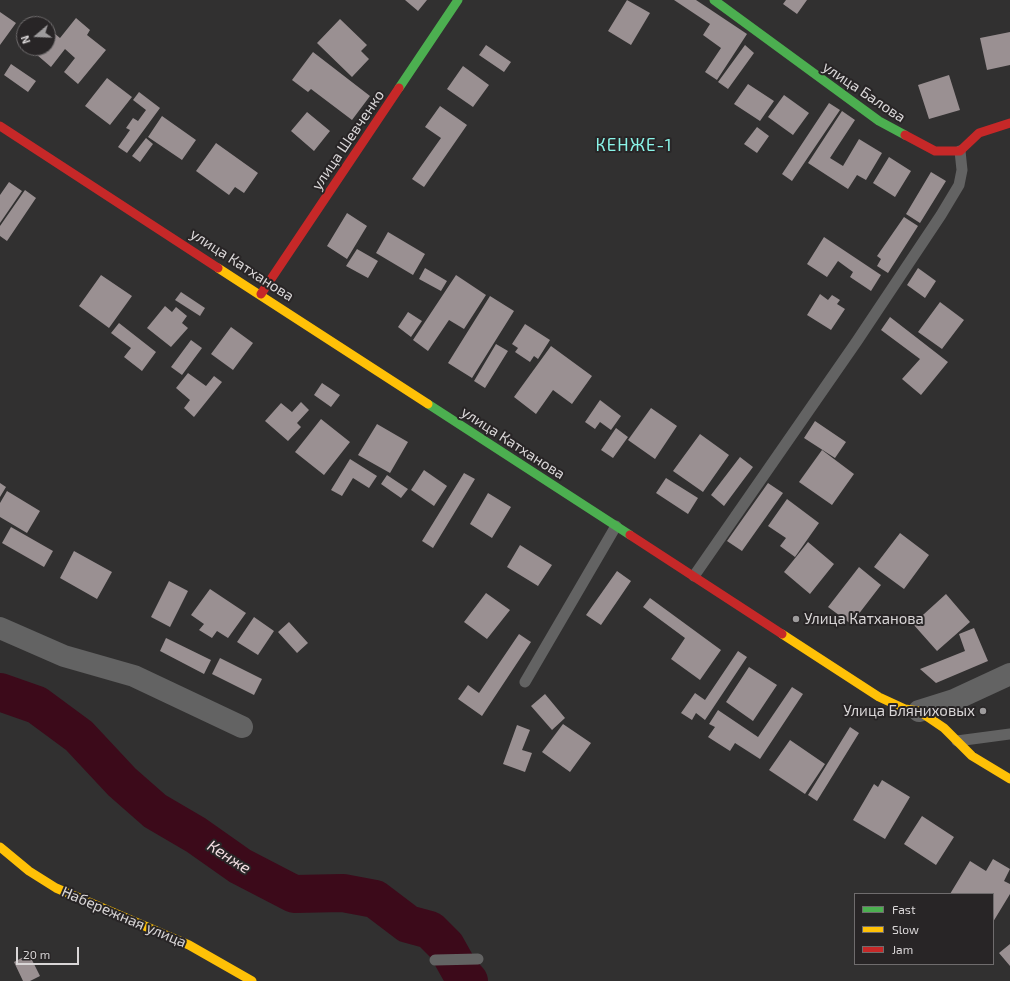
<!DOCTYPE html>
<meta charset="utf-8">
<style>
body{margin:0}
#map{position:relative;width:1010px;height:981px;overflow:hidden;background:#313030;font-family:"Exo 2",sans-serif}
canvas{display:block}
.legend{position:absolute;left:854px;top:893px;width:140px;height:72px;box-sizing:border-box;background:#282526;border:1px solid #6f6c6d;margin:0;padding:5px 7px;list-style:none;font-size:12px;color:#d9d6d7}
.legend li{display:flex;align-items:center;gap:8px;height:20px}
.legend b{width:20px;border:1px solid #6f6c6d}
.north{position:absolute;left:16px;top:16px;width:40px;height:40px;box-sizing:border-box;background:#282526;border:1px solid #6f6c6d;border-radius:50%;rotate:251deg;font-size:11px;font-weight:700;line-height:16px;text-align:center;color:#d9d6d7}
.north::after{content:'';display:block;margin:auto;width:14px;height:18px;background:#9e9c9d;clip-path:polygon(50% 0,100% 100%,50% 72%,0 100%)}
.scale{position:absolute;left:16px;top:947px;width:63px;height:18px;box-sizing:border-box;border:2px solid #d9d6d7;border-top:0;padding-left:5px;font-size:12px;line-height:14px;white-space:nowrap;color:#d9d6d7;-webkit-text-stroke:3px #282526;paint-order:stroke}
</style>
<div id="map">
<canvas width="1010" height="981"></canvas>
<ul class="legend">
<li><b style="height:5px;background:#4caf50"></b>Fast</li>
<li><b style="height:5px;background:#ffc107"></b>Slow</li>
<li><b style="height:5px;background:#c62828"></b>Jam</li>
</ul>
<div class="north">N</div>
<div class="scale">20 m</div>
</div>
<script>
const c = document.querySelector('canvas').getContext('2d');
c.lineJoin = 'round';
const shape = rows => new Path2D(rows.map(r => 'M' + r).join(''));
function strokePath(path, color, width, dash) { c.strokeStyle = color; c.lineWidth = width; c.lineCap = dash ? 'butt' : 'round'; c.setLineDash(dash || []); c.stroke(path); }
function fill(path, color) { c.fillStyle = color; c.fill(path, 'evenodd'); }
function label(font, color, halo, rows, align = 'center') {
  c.font = font + ' "Exo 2",sans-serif'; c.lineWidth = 4; c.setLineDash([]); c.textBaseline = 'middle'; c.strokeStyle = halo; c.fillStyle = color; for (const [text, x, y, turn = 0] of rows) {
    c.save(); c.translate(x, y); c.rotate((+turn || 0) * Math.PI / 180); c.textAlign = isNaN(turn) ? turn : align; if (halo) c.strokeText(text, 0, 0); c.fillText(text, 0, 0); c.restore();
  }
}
strokePath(shape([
 [0,692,37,705,79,736,122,782,155,811,196,835,240,866,294,894,343,893,375,899,408,924,430,930,446,946,460,971,469,981]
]), '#3c0a1a', 38);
fill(shape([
 [405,0,427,0,418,11],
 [627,0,650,13,631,45,608,31],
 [674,0,696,0,747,34,717,80,705,72,721,48,703,35,710,24],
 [786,0,807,0,797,14,783,4],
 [0,12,16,23,0,45],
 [76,18,90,30,87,35,106,50,78,84,64,72,75,58,65,49,51,67,29,48,48,48,48,28,60,38],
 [340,19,367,45,361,51,369,59,352,77,317,43],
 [1010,32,1010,65,987,70,980,38],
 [486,45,511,62,504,72,479,55],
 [745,45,754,53,728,89,718,82],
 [313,52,370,96,352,120,311,89,308,92,292,80],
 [11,64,36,81,28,92,4,75],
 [463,66,489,85,473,107,447,89],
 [949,75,960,110,929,119,918,85],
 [107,78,132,97,110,125,85,106],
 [748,84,774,101,760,121,734,104],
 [139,92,160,108,127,153,118,147,130,130,126,128,133,118,138,121,146,110,133,100],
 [784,95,809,113,793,135,768,117],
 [829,103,840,110,792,181,782,174],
 [440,106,467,125,424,187,412,179,441,138,425,127],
 [842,111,855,120,830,158,843,166,859,139,882,153,866,180,857,175,848,189,808,163],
 [307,112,330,131,314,151,291,131],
 [162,116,196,140,182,160,148,137],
 [757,127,769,136,757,153,744,144],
 [146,138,153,144,140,162,132,156],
 [216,143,258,173,244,193,235,187,229,195,196,171],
 [889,157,911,171,895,197,873,183],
 [931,172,946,181,920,223,906,214],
 [9,182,22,191,0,223,0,195],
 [25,190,36,198,7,241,0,236,0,226],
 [347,213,367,226,347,259,327,246],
 [904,217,918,226,888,273,877,266,881,259,877,256],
 [388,232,425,254,413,275,376,253],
 [824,237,881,275,871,291,850,277,853,272,838,261,827,277,807,264],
 [357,249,378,261,368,278,346,266],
 [425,268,447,281,441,291,419,279],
 [918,268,936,281,925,298,907,285],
 [101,275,132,296,109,328,79,306],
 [456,275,486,295,464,329,449,320,428,351,413,340],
 [181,292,205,308,200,316,175,300],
 [820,294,828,300,832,295,840,300,837,304,845,309,831,330,807,315],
 [490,296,514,311,472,378,448,363],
 [940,302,964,320,942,349,918,332],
 [165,306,172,312,176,307,187,316,182,323,188,328,171,347,147,328],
 [408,312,422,321,411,337,398,327],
 [890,317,948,362,921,395,902,379,920,359,881,330],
 [119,323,156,352,142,371,124,357,131,348,111,333],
 [525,324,550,340,538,359,534,356,530,362,515,352,518,348,512,344],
 [231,327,253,343,233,370,211,354],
 [191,340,202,348,182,375,171,367],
 [496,344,508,351,485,388,474,381],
 [551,346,592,376,572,404,553,390,536,414,514,397],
 [188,373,206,386,214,376,222,382,194,417,184,408,190,400,176,388],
 [322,383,340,395,331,407,314,395],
 [600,400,621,416,611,430,600,422,595,429,585,422],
 [301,402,309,410,297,423,301,427,288,441,265,421,281,403,292,412],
 [651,408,677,426,655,459,628,440],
 [321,419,350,442,324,475,295,452],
 [815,421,846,442,835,458,804,438],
 [377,424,408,442,390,473,358,455],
 [616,428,628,437,613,458,601,450],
 [700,434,729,455,703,492,673,471],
 [822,450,854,474,832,505,799,482],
 [740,457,753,467,724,506,711,495],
 [350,459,377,476,369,488,353,478,342,496,331,490],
 [424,470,447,486,434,506,411,490],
 [464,473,475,479,433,548,422,541],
 [387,475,408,489,401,498,381,484],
 [666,478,698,498,688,514,656,493],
 [0,483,6,487,0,497],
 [768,483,783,493,742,551,727,541],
 [7,491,40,511,27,533,0,517,0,503],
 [488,493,511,507,492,538,470,524],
 [787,499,819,523,795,557,780,546,786,538,768,526],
 [11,527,53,551,44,567,2,543],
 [900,533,929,555,904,589,874,567],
 [808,542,834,564,810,594,784,572],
 [520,545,552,565,538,586,507,567],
 [74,551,112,572,97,599,60,578],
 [859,567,881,585,851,624,828,607],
 [617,571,631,581,601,625,586,615],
 [169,581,188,591,170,627,151,617],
 [210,589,246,613,228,638,217,631,212,638,199,630,204,624,191,615],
 [486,593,510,610,487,639,464,622],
 [946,594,970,622,937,651,913,624],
 [650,598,721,650,700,680,671,659,685,638,643,607],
 [254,617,274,631,258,655,237,642],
 [289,622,308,643,297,653,278,632],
 [974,628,988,661,936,683,920,669,965,651,959,634],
 [519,634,531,642,482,716,458,699,468,685,479,693],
 [166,638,211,660,204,674,160,651],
 [738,651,747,657,705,720,696,713,692,720,681,713,695,693,705,700],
 [220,658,262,679,254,695,212,674],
 [749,667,777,685,753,721,726,702],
 [792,687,803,694,760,759,735,743,730,751,708,737,715,727,709,724,718,710,758,737],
 [545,694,565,718,552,730,531,706],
 [563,724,591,743,570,772,542,752],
 [517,725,530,730,522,750,532,753,525,772,503,764],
 [850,727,859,733,817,801,808,795],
 [790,740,825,764,805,794,769,770],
 [882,780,910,797,885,839,853,820,874,784,878,787],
 [922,816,954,837,936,865,904,844],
 [993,859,1010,869,1004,881,1010,884,1010,894,993,922,993,894,950,894,970,861,986,871],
 [1010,944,1010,966,999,953],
 [29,954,40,976,30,981,23,981,14,962]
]), '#9a9092');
strokePath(shape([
 [694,576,857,341,941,215,959,185,962,170,960,151],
 [525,682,616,526],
 [957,741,1010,734],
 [435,960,478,959]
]), '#636363', 11);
strokePath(shape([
 [0,628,64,656,134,676,242,727],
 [919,711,954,700,1010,674]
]), '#636363', 22);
strokePath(shape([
 [714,0,879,121,905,135],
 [399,88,458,0],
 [428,404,630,535]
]), '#4caf50', 9);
strokePath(shape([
 [218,268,428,404],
 [782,634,879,697,905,709,919,711,944,728,972,756,1010,779],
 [0,847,29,871,56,888,189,945,252,981]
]), '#ffc107', 9);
strokePath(shape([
 [0,126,218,268],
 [905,135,935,151,960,151,979,133,1010,123],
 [261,294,399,88],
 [630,535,782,634]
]), '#c62828', 9);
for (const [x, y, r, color] of [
 [796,619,4,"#9e9c9d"],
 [983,711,4,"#9e9c9d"]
]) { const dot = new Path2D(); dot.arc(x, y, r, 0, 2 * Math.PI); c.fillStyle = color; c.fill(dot); strokePath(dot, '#282526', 1.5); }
label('15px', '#d9d6d7', '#282526', [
 ["улица Балова",864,92,34],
 ["улица Шевченко",348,140,-56],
 ["улица Катханова",242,265,33],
 ["улица Катханова",513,443,33],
 ["Набережная улица",124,917,23]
]);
label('15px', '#d9d6d7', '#282526', [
 ["Улица Катханова",804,619],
 ["Улица Бляниховых",975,711,"right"]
], 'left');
label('italic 16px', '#f3dee2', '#282526', [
 ["Кенже",229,857,33]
]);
c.letterSpacing = '1px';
label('17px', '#8af4e8', '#282526', [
 ["КЕНЖЕ-1",634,145]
]);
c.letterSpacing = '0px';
</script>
